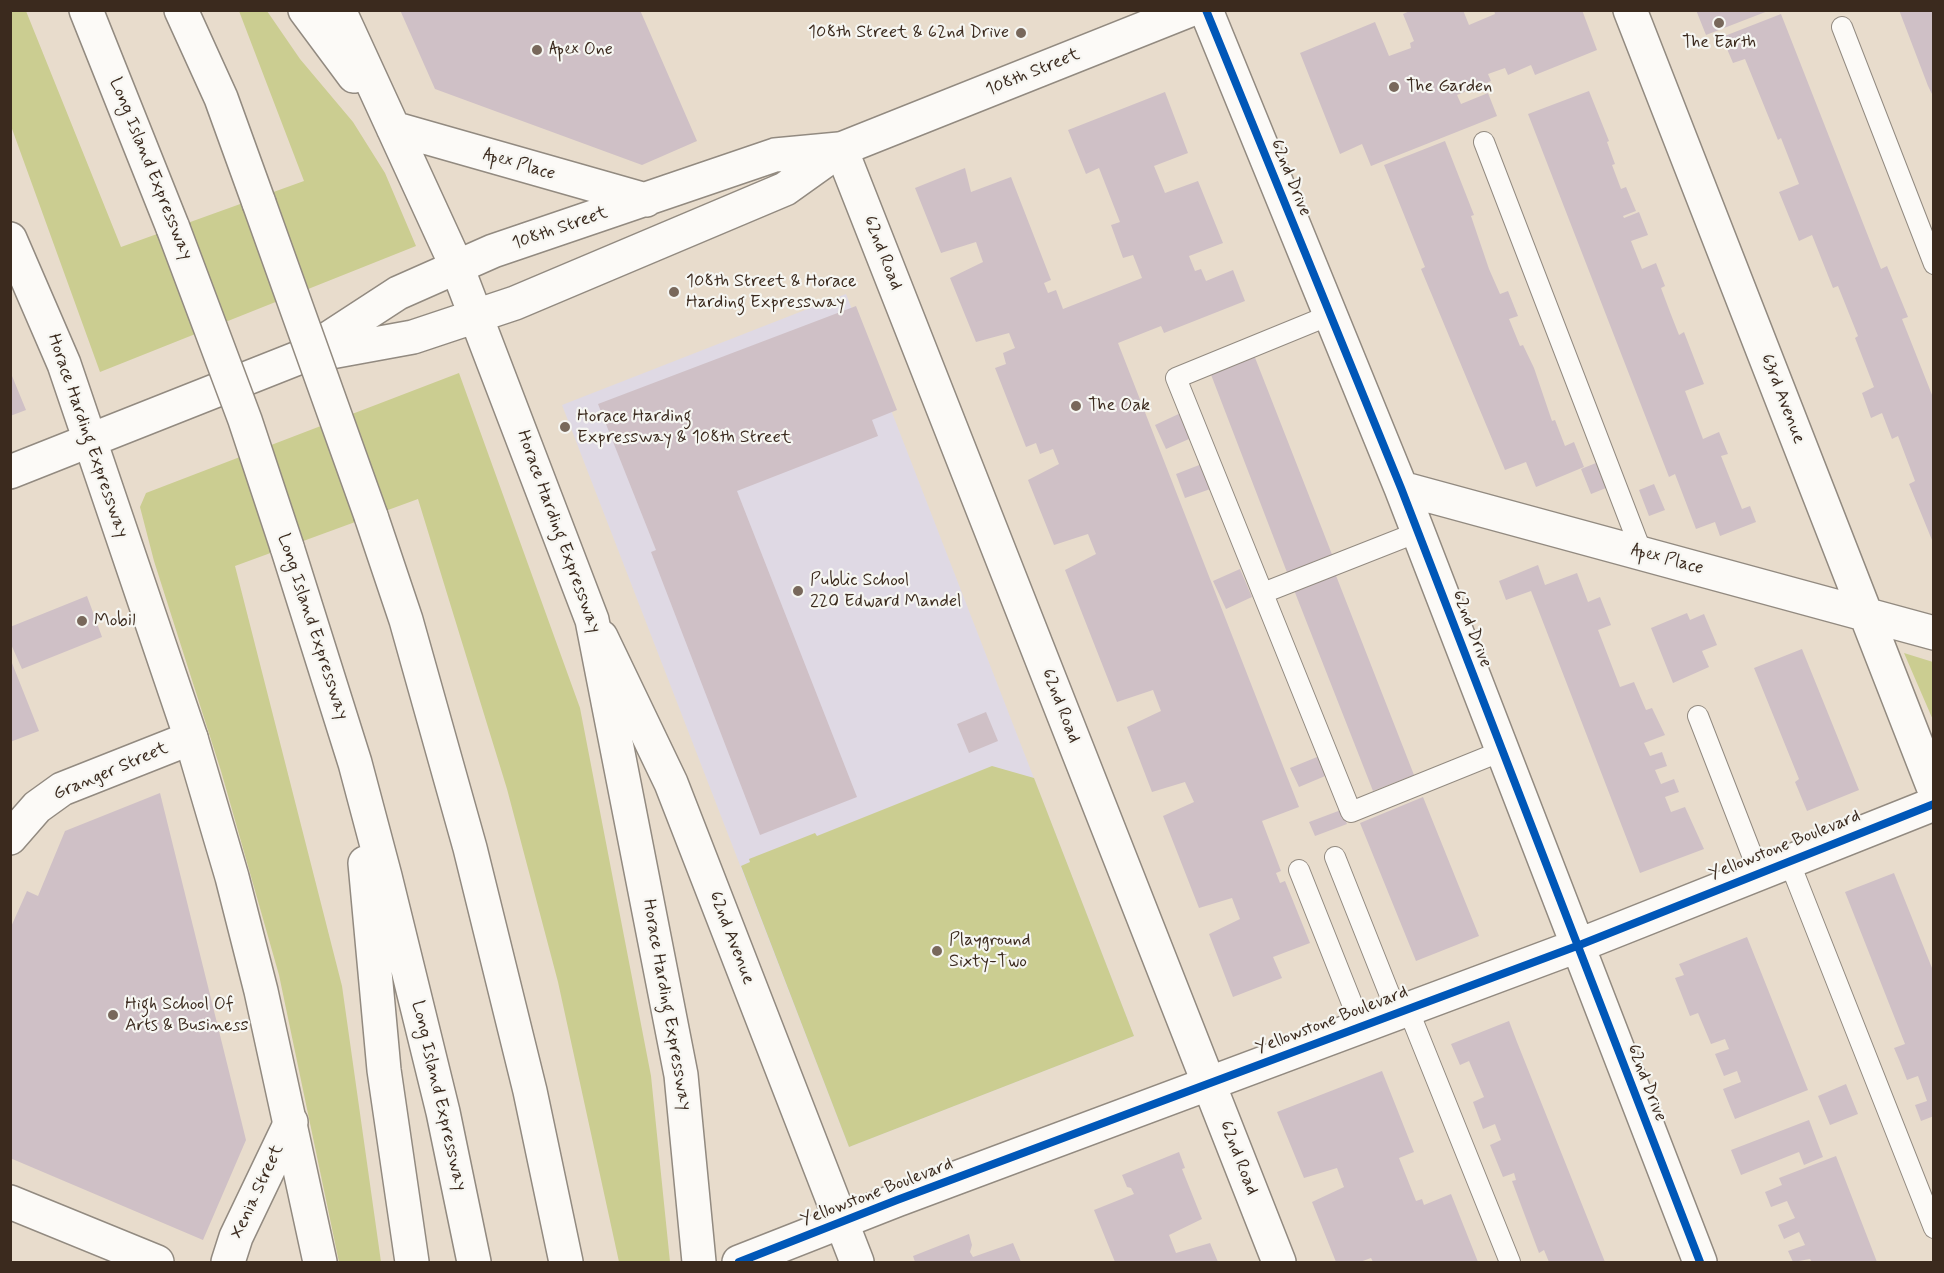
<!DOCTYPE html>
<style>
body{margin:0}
#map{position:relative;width:1944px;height:1273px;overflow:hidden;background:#e8dccc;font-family:Mynerve,sans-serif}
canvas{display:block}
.frame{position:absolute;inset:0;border:12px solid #3b2a1e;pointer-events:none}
</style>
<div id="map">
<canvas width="1944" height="1273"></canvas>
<div class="frame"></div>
</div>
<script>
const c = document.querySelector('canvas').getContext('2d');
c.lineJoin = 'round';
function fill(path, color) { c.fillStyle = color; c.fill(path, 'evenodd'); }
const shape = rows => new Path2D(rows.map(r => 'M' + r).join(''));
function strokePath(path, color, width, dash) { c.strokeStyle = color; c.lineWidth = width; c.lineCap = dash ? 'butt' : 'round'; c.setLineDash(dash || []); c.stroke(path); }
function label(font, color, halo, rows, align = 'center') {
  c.font = font + ' Mynerve,sans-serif'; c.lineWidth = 4.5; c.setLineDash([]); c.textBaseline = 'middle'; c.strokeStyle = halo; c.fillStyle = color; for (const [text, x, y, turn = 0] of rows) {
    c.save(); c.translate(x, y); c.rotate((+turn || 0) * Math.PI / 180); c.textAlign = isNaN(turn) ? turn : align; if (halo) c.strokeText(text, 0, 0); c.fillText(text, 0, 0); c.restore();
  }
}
fill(shape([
 [846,294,1134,1036,849,1147,562,405]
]), '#dfd9e4');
fill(shape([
 [11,11,26,11,121,247,304,181,239,11,267,11,300,59,353,122,385,173,416,246,100,372,11,126],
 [459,373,580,708,651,1076,670,1262,619,1262,558,982,507,789,418,499,235,566,342,986,381,1262,339,1262,279,975,221,771,154,561,140,507,146,493],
 [1904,653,1933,662,1933,720],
 [992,766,1034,778,1134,1036,849,1147,741,866,750,862,749,859,815,833,817,836]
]), '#cbcd91');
fill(shape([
 [400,10,640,10,697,141,642,165,435,89],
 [1412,10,1463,10,1469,25,1495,14,1494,10,1582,10,1597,50,1535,75,1531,65,1508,75,1505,68,1488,74,1491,81,1457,95,1461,104,1488,93,1497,116,1371,166,1362,144,1340,154,1300,53,1375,22,1389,56,1411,48,1410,43,1414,41,1403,14],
 [1696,10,1768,10,1768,11,1706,35],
 [1899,10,1934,10,1934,98,1928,86],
 [1781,14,1881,269,1887,266,1908,317,1902,319,1934,400,1934,545,1909,484,1915,481,1898,436,1892,439,1882,413,1871,418,1862,393,1874,387,1855,338,1858,336,1838,286,1833,288,1812,235,1799,241,1779,192,1799,184,1781,138,1778,140,1745,59,1733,63,1722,37],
 [1589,91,1609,141,1607,142,1615,164,1612,165,1621,189,1626,187,1636,211,1623,216,1624,218,1639,212,1648,235,1631,241,1642,269,1656,263,1665,286,1661,288,1670,312,1679,335,1684,332,1704,384,1685,391,1703,439,1719,432,1728,454,1721,456,1742,509,1750,506,1756,522,1720,536,1715,522,1696,529,1675,474,1669,477,1528,114],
 [1165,92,1188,153,1154,166,1165,193,1198,181,1223,243,1189,256,1195,271,1201,269,1206,281,1233,270,1245,301,1164,333,1161,326,1118,343,1299,807,1262,821,1281,871,1276,873,1280,883,1285,881,1310,943,1273,957,1282,978,1233,997,1209,934,1240,919,1232,898,1199,908,1163,816,1194,802,1185,782,1152,792,1127,727,1161,711,1153,690,1117,702,1065,570,1096,554,1088,534,1054,545,1028,480,1059,464,1053,449,1040,454,1036,443,1026,447,995,368,1006,364,1003,353,1015,348,1009,333,976,342,950,278,983,262,976,242,941,253,915,188,965,168,971,192,1011,177,1051,280,1044,283,1048,293,1056,290,1063,309,1142,278,1133,255,1123,258,1111,225,1120,222,1099,168,1086,174,1068,130],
 [1445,141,1474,215,1471,216,1489,269,1500,294,1508,291,1518,316,1509,319,1520,346,1523,345,1534,368,1552,421,1555,420,1565,446,1574,442,1584,467,1536,487,1526,462,1505,470,1421,269,1425,267,1384,165],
 [856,306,897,410,872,420,878,436,737,491,857,797,760,835,651,552,656,550,598,404],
 [1254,355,1333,557,1288,575,1210,372],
 [10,371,26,410,10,416],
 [1185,411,1196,436,1166,449,1155,425],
 [1207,462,1216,487,1185,498,1176,474],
 [1596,463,1606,488,1591,494,1581,469],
 [1654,484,1665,510,1649,516,1639,490],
 [1538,565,1545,585,1577,573,1588,602,1600,597,1611,625,1598,630,1620,687,1634,682,1646,710,1652,708,1665,735,1644,743,1650,756,1662,752,1667,766,1655,770,1661,784,1674,779,1679,792,1665,797,1671,812,1685,807,1704,849,1640,873,1531,591,1506,600,1499,581],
 [1240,569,1252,597,1226,609,1213,581],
 [1335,573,1414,775,1373,791,1294,590],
 [87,596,102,637,22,669,10,642,10,627],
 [1687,613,1690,620,1704,614,1717,645,1702,651,1709,667,1673,683,1651,628],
 [1802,649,1859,790,1807,811,1795,782,1799,779,1754,668],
 [10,658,39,731,10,742],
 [986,712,998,741,969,753,957,724],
 [1322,755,1330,774,1299,787,1290,768],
 [160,793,246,1140,203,1240,10,1158,10,929,27,891,38,896,65,831],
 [1423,797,1479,936,1416,961,1360,823],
 [1341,810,1347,824,1315,836,1309,822],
 [1894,873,1934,973,1934,1116,1921,1121,1915,1105,1927,1101,1918,1076,1907,1080,1900,1062,1894,1048,1905,1044,1845,892],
 [1747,937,1808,1090,1735,1119,1723,1089,1741,1082,1737,1071,1724,1076,1715,1054,1729,1049,1725,1039,1711,1044,1698,1013,1690,1016,1675,978,1684,975,1679,964],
 [1509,1021,1517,1042,1605,1262,1549,1262,1544,1250,1539,1253,1512,1181,1516,1180,1514,1173,1503,1177,1490,1145,1501,1140,1495,1124,1483,1129,1473,1102,1484,1097,1469,1061,1460,1065,1451,1044],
 [1382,1071,1414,1152,1399,1158,1416,1201,1422,1199,1424,1205,1451,1194,1478,1262,1373,1262,1371,1258,1360,1262,1336,1262,1312,1202,1344,1187,1337,1168,1304,1178,1277,1112],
 [1846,1084,1858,1114,1830,1125,1818,1096],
 [1809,1120,1823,1157,1804,1165,1799,1152,1741,1175,1731,1150],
 [1179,1152,1185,1168,1182,1169,1202,1219,1169,1235,1176,1253,1210,1243,1218,1262,1115,1262,1094,1210,1134,1194,1131,1188,1127,1187,1122,1175],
 [1836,1156,1877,1262,1812,1262,1810,1259,1793,1262,1788,1251,1805,1245,1799,1232,1784,1239,1778,1225,1795,1218,1791,1210,1787,1201,1771,1207,1765,1192,1782,1185,1779,1178],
 [969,1234,972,1245,970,1252,973,1257,1013,1243,1021,1262,915,1262,913,1256]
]), '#cfc0c6');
const service = shape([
 [1842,27,1934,264],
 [1484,142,1642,553],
 [1330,315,1176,378,1351,812,1502,751],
 [1263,593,1418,532],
 [1698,716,1759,873],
 [1335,857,1397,1013],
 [1789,861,1934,1228],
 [1299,870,1361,1026],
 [1408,1009,1510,1262]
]);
const minor = shape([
 [1206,10,1401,488,1700,1262],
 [1630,10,1934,789],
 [841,149,1279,1262],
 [1401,488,1934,633],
 [601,637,671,783,857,1262],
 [10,838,37,807,62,789,191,738],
 [10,1202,157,1262],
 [228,1262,236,1237,291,1122],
 [739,1262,897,1200,1577,946,1934,804]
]);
const secondary = shape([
 [305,10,354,76],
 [339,10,457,267,592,620,681,1075,699,1262],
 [393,128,646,200],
 [10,239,64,364,191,738,232,877,261,991,320,1262],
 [312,349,398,293,493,251,775,155,839,149],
 [10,472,298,358,413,337,515,303,785,189,841,149,1190,10]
]);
const motorway = shape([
 [86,10,173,228],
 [181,10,221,98,259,203],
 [371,516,406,620,470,848,530,1091,566,1262],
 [287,547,355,763,385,876,443,1112,474,1262],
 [365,863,384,1070,412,1262]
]);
strokePath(service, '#928a80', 22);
strokePath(minor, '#928a80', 36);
strokePath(secondary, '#928a80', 36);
strokePath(motorway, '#928a80', 36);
strokePath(service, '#fcfaf7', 20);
strokePath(minor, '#fcfaf7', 33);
strokePath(secondary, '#fcfaf7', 33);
strokePath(motorway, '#fcfaf7', 33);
const motorwayBridge = shape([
 [259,203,371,516],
 [173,228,245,420,287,547]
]);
strokePath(motorwayBridge, '#928a80', 36, []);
strokePath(motorwayBridge, '#fcfaf7', 33);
strokePath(shape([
 [1206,10,1401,488,1700,1262],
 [739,1262,897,1200,1577,946,1934,804]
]), '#0057b8', 8);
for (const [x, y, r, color] of [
 [1719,23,6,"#78685b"],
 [1021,33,6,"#78685b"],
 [537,50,6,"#78685b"],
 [1394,87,6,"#78685b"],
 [674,292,6,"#78685b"],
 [1076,406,6,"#78685b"],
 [565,427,6,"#78685b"],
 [798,591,6,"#78685b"],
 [82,621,6,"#78685b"],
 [937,951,6,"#78685b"],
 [113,1015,6,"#78685b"]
]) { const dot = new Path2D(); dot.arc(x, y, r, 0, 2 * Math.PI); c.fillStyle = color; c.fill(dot); strokePath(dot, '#f6f6f2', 2); }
label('18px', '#3b2a1e', '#f6f6f2', [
 ["108th Street & 62nd Drive",1009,33,"right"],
 ["The Earth",1719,43,"center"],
 ["Apex One",549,50],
 ["The Garden",1406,87],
 ["108th Street & Horace",686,282],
 ["Harding Expressway",686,303],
 ["The Oak",1088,406],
 ["Horace Harding",577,417],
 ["Expressway & 108th Street",577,438],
 ["Public School",810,581],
 ["220 Edward Mandel",810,602],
 ["Mobil",94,621],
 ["Playground",949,941],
 ["Sixty-Two",949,962],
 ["High School Of",125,1005],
 ["Arts & Business",125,1026]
], 'left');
label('18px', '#3b2a1e', '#f6f6f2', [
 ["108th Street",1033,73,-22],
 ["Apex Place",519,165,16],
 ["Long Island Expressway",150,169,68],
 ["62nd Drive",1290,178,68],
 ["108th Street",560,229,-19],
 ["62nd Road",882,253,69],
 ["63rd Avenue",1782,399,69],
 ["Horace Harding Expressway",87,436,71],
 ["Horace Harding Expressway",558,532,70],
 ["Apex Place",1667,560,15],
 ["Long Island Expressway",312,627,72],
 ["62nd Drive",1471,629,69],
 ["62nd Road",1060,706,69],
 ["Granger Street",111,772,-23],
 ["Yellowstone Boulevard",1785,846,-22],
 ["62nd Avenue",731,938,69],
 ["Horace Harding Expressway",666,1005,80],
 ["Yellowstone Boulevard",1332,1021,-21],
 ["62nd Drive",1646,1083,69],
 ["Long Island Expressway",438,1096,77],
 ["62nd Road",1238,1158,69],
 ["Xenia Street",258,1192,-65],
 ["Yellowstone Boulevard",877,1193,-21]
]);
</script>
